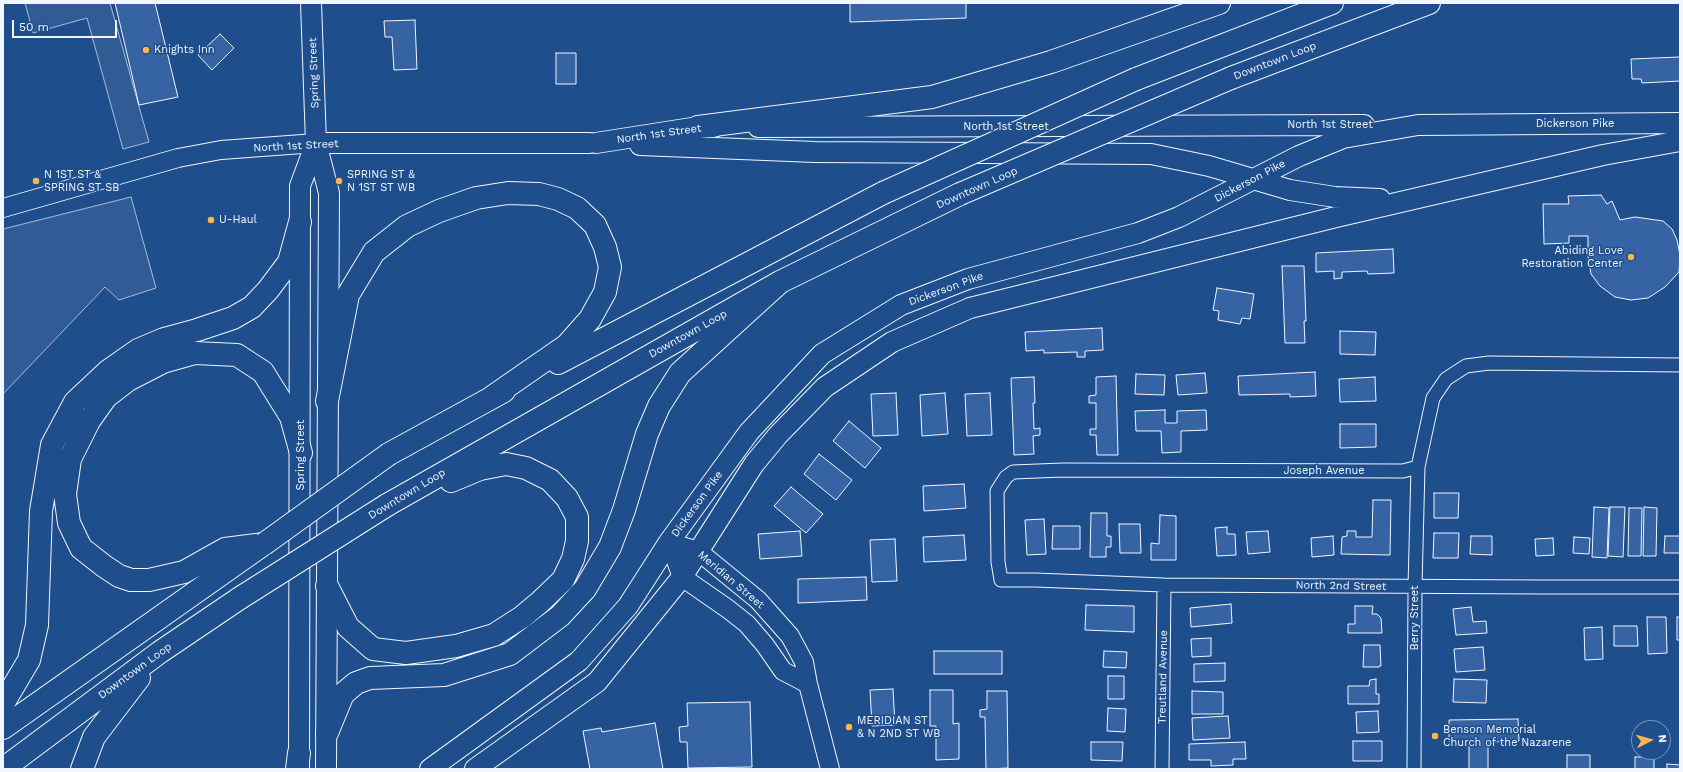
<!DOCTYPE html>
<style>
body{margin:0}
#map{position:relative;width:1683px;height:772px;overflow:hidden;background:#1f4e8c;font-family:"Work Sans",sans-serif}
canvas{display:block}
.frame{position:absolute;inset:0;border:4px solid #f2f6ff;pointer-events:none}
.north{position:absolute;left:1631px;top:720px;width:40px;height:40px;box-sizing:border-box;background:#1f4e8c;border:1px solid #7391ba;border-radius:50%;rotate:84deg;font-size:11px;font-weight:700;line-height:16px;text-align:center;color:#f2f6ff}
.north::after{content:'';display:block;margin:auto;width:14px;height:18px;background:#ffb74d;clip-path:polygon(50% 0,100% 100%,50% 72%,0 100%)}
.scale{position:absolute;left:12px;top:20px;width:105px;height:18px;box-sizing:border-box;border:2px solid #f2f6ff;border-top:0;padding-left:5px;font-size:12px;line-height:14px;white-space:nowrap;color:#f2f6ff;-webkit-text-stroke:3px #1f4e8c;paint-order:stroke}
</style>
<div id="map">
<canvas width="1683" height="772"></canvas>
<div class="frame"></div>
<div class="north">N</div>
<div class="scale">50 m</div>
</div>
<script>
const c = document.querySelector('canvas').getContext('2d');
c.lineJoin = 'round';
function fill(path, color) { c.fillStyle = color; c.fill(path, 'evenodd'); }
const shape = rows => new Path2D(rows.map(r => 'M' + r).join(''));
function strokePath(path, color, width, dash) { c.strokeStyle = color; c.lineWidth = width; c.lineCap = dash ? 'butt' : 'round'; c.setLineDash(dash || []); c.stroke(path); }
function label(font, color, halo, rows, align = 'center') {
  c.font = font + ' "Work Sans",sans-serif'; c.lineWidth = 3; c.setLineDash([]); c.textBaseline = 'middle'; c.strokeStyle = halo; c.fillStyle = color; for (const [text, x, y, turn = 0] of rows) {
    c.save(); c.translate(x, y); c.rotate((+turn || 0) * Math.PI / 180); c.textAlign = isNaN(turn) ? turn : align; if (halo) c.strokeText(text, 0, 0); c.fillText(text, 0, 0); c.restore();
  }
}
const built = shape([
 [25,3,110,3,149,142,123,149,87,18,33,33,25,3],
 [131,197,156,288,119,300,105,287,3,394,3,229,131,197]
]);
fill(built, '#305b95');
strokePath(built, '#a8bbd7', 1);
const building = shape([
 [115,3,155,3,178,97,139,105,115,3],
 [850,3,966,3,966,18,850,22,850,3],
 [415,20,417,69,394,70,392,37,385,37,384,21,415,20],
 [220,34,234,48,212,70,198,55,220,34],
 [556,53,576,53,576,84,556,84,556,53],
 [1680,57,1680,81,1642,83,1641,79,1632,79,1631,59,1680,57],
 [1601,195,1607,204,1612,201,1620,220,1635,217,1663,221,1672,229,1677,240,1680,255,1679,272,1665,287,1648,298,1631,300,1615,297,1600,286,1591,274,1588,256,1588,236,1569,236,1569,243,1544,244,1543,204,1569,204,1568,196,1601,195],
 [1393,249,1394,273,1368,274,1367,271,1342,272,1342,278,1334,279,1334,271,1316,272,1316,253,1393,249],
 [1282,266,1304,266,1306,321,1304,321,1305,343,1285,343,1282,266],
 [1217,288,1254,294,1250,319,1242,318,1240,324,1218,320,1219,311,1213,310,1217,288],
 [1102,328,1103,350,1085,351,1085,357,1077,357,1077,352,1044,353,1044,350,1026,351,1025,332,1102,328],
 [1340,331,1376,332,1375,355,1340,354,1340,331],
 [1315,372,1316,396,1290,397,1290,394,1239,395,1238,376,1315,372],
 [1205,373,1207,393,1178,395,1176,375,1205,373],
 [1136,374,1165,375,1164,395,1135,394,1136,374],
 [1116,376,1118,455,1097,455,1096,435,1090,435,1090,429,1096,429,1096,403,1089,403,1089,396,1096,395,1096,377,1116,376],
 [1034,377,1035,403,1033,403,1034,429,1040,428,1040,435,1033,436,1034,454,1014,455,1011,378,1034,377],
 [1375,377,1376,401,1340,402,1339,379,1375,377],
 [896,393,898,435,873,436,871,394,896,393],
 [945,393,948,434,922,436,920,395,945,393],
 [990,393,992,435,967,436,965,394,990,393],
 [1165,410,1165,423,1177,423,1177,411,1206,410,1207,430,1181,431,1181,452,1162,453,1161,431,1136,431,1135,411,1165,410],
 [849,421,881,448,865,468,833,441,849,421],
 [1340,424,1376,424,1376,447,1340,448,1340,424],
 [819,454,852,480,836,500,804,474,819,454],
 [964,484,966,508,924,511,923,486,964,484],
 [791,487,823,514,806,533,774,506,791,487],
 [1434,493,1459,493,1458,518,1434,518,1434,493],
 [1373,500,1391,500,1390,555,1341,554,1342,537,1347,536,1347,531,1356,531,1356,537,1372,537,1373,500],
 [1594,507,1609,508,1607,558,1592,557,1594,507],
 [1610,507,1625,507,1623,557,1608,556,1610,507],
 [1644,507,1657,508,1656,556,1643,556,1644,507],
 [1629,508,1642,508,1641,556,1628,556,1629,508],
 [1091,513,1107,513,1107,536,1111,536,1111,547,1106,547,1106,557,1090,557,1091,513],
 [1160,515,1176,516,1176,560,1151,560,1151,543,1159,544,1160,515],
 [1044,519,1046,554,1027,555,1025,520,1044,519],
 [1119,524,1140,524,1141,553,1120,553,1119,524],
 [1053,526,1080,526,1080,549,1052,549,1053,526],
 [1227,527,1227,534,1235,534,1236,555,1217,556,1215,528,1227,527],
 [800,531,802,556,760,559,758,534,800,531],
 [1268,531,1270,552,1248,554,1246,532,1268,531],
 [1434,533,1459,533,1458,558,1433,558,1434,533],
 [964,535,966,560,924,562,923,537,964,535],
 [1333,536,1334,555,1312,557,1311,538,1333,536],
 [1471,536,1492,536,1492,555,1470,554,1471,536],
 [1665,536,1680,536,1680,553,1664,553,1665,536],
 [1574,537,1590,538,1589,554,1573,553,1574,537],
 [1553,538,1554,555,1536,556,1535,539,1553,538],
 [895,539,897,581,872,582,870,540,895,539],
 [866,577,867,600,798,603,798,579,866,577],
 [1231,604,1232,623,1191,627,1190,608,1231,604],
 [1086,605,1134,606,1134,632,1085,630,1086,605],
 [1355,606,1373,606,1372,614,1377,614,1381,618,1382,633,1348,633,1348,624,1355,624,1355,606],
 [1471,607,1473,622,1486,621,1487,633,1456,635,1453,609,1471,607],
 [1647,617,1666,617,1667,653,1648,654,1647,617],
 [1677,617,1680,617,1680,640,1677,640,1677,617],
 [1614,626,1637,626,1638,646,1614,646,1614,626],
 [1602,627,1603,659,1585,660,1584,628,1602,627],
 [1211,638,1211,656,1192,657,1191,639,1211,638],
 [1364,645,1380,645,1381,666,1379,666,1379,667,1363,667,1364,645],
 [1483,647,1485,670,1456,672,1454,649,1483,647],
 [934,651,1002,651,1002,674,934,674,934,651],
 [1104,651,1127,652,1126,668,1103,667,1104,651],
 [1225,663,1225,681,1194,682,1194,664,1225,663],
 [1108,676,1124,676,1124,699,1108,699,1108,676],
 [1376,679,1376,694,1379,694,1379,704,1348,704,1348,686,1369,686,1370,680,1376,679],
 [1454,679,1487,680,1486,703,1453,702,1454,679],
 [893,689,895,725,872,726,870,690,893,689],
 [930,690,953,690,953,724,959,723,959,759,936,760,936,726,930,726,930,690],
 [987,691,1007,691,1008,768,986,769,985,717,980,717,980,710,987,709,987,691],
 [1192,691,1223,692,1223,714,1192,714,1192,691],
 [750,702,752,767,688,768,687,742,680,742,679,727,688,726,687,703,750,702],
 [1108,708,1126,709,1125,732,1107,731,1108,708],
 [1378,711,1379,732,1357,733,1356,712,1378,711],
 [1228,716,1230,738,1193,740,1192,718,1228,716],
 [1518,719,1519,741,1488,742,1488,769,1469,769,1469,741,1449,742,1449,720,1518,719],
 [655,723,663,769,590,769,583,731,601,728,602,732,655,723],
 [1353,741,1382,741,1382,761,1353,761,1353,741],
 [1091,742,1123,742,1122,761,1091,760,1091,742],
 [1245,742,1246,759,1233,759,1233,765,1211,766,1211,760,1189,760,1189,744,1245,742],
 [1567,755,1590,755,1590,769,1567,769,1567,755],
 [1635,757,1654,757,1654,769,1635,769,1635,757],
 [1667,764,1680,765,1680,769,1667,769,1667,764]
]);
fill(building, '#3563a3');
strokePath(building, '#f2f6ff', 1);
const street = shape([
 [1418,467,1403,471,1063,470,1013,472,1006,477,997,491,998,562,1001,580,1035,580,1164,585,1542,587,1680,587],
 [1162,769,1164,585],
 [1414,769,1415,587,1418,467,1433,398,1446,379,1466,366,1489,363,1680,365]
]);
const secondary = shape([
 [3,208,178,158,221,150,316,143],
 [669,542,698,551,758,600,790,636,804,662,808,684,830,769],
 [669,542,682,577,728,609,747,624,765,645,783,671,808,684]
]);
const primary = shape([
 [311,3,316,143,329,193,326,769],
 [758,127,1364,125],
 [316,143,590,143],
 [596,143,698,127,714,127],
 [640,145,815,152,1151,154,1209,166,1290,190,1335,197,1380,199],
 [299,769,300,186,316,143],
 [430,769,579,661,628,606,669,542,749,432,822,354,901,305,968,279,1138,233,1179,217,1299,156,1343,138,1418,125,1680,123],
 [475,769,597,682,682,577,754,464,778,435,825,387,892,342,970,308,1336,217,1603,155,1680,141]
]);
const highway = shape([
 [1231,78,1429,3],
 [1136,79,1332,3],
 [698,127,932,97,1051,62,1219,3],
 [558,363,883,193],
 [327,401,348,295,374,252,407,226,439,211,476,198,508,193,539,194,558,199,577,208,595,225,605,247,610,267,605,292,590,319,567,345,492,397],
 [389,454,504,391],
 [387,505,780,282,960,194],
 [264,544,225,549,184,572,149,580,131,580,119,576,104,566,81,548,69,523,65,494,70,459,89,421,106,397,128,380,163,362,195,353,237,355,263,372,291,417,301,453],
 [327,586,348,627,373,649,406,653,456,646,494,635,522,617,540,602,563,580,573,559,577,541,577,517,567,498,550,480,526,468,506,464,480,469,451,481],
 [3,704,29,660,37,625,41,511,52,445,75,402,108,371,138,350,164,339,197,330,233,318,252,307,268,290,289,262,300,222],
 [3,728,261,546],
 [327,733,343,694,356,683,370,678,444,675,510,654,560,616,585,589,610,547,624,510,647,434,659,406,680,373,780,282],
 [3,769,160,652,240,598],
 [82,769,94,737,139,678],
 [297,769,299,753]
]);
strokePath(street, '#f2f6ff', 15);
strokePath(secondary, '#f2f6ff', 20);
strokePath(primary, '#f2f6ff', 22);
strokePath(highway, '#f2f6ff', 24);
strokePath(street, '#1f4e8c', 13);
strokePath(secondary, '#1f4e8c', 18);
strokePath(primary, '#1f4e8c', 20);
strokePath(highway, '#1f4e8c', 22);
const highwayBridge = shape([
 [883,193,1136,79],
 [960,194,1231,78],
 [264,544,389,454],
 [240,598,387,505]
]);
strokePath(highwayBridge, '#f2f6ff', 24, []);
strokePath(highwayBridge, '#1f4e8c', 22);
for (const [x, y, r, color] of [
 [146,50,4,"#ffb74d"],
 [36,181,4,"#ffb74d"],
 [339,181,4,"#ffb74d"],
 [211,220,4,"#ffb74d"],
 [1631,257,4,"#ffb74d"],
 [849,727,4,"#ffb74d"],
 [1435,736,4,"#ffb74d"]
]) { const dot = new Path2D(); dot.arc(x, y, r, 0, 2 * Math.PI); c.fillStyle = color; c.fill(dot); strokePath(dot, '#1f4e8c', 1.5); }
label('11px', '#f2f6ff', '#1f4e8c', [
 ["Knights Inn",154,50],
 ["N 1ST ST &",44,175],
 ["SPRING ST SB",44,188],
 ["SPRING ST &",347,175],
 ["N 1ST ST WB",347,188],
 ["U-Haul",219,220],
 ["Abiding Love",1623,251,"right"],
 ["Restoration Center",1623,264,"right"],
 ["MERIDIAN ST",857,721],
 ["& N 2ND ST WB",857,734],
 ["Benson Memorial",1443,730],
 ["Church of the Nazarene",1443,743]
], 'left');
label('11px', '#f2f6ff', '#1f4e8c', [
 ["Downtown Loop",1275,61,-21],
 ["Spring Street",314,73,-92],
 ["Dickerson Pike",1575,124],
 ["North 1st Street",1330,125],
 ["North 1st Street",1006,127],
 ["North 1st Street",659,134,-8],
 ["North 1st Street",296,146,-3],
 ["Dickerson Pike",1250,181,-28],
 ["Downtown Loop",977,188,-24],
 ["Dickerson Pike",946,289,-20],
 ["Downtown Loop",688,334,-29],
 ["Spring Street",301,455,-90],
 ["Joseph Avenue",1324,471],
 ["Downtown Loop",407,494,-31],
 ["Dickerson Pike",697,504,-54],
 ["Meridian Street",731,580,40],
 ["North 2nd Street",1341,586,1],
 ["Berry Street",1415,618,-90],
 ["Downtown Loop",135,671,-36],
 ["Treutland Avenue",1163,677,-89]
]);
</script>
